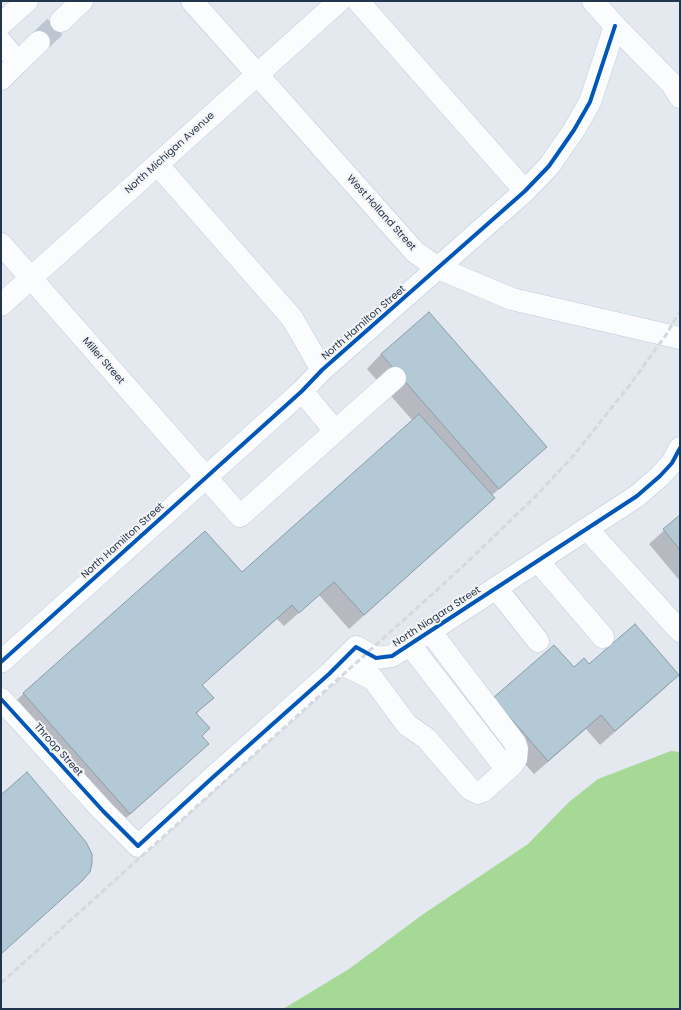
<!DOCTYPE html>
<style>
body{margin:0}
#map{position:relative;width:681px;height:1010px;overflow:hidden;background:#e4e9f0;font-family:Poppins,sans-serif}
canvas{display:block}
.frame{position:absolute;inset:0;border:2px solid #22354f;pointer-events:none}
</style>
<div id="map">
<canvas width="681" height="1010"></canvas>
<div class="frame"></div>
</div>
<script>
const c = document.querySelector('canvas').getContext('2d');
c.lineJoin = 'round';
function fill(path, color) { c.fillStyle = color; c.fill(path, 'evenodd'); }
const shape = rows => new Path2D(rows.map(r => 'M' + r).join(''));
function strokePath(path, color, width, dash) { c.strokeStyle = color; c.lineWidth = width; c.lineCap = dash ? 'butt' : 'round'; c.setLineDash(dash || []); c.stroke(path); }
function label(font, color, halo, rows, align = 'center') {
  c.font = font + ' Poppins,sans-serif'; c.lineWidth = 4; c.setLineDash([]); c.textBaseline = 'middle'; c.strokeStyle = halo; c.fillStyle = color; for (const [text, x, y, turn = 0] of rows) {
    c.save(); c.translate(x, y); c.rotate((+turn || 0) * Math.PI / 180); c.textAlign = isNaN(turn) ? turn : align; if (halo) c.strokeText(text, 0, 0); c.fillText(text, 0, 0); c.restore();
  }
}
fill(shape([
 [671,751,680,752,680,1009,283,1009,349,969,422,915,528,844,569,802,598,779]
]), '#a6d896');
fill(shape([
 [381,354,545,447,531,461,491,496,493,498,479,512,349,629,319,595,284,626,277,619,201,686,212,698,196,714,201,736,193,758,116,827,9,708,23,694,205,532,242,573,413,421,367,369],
 [680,516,680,581,649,544],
 [589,665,678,675,664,689,600,745,586,729,534,774,479,713,574,669]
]), '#0003');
const building = shape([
 [429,312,547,447,499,489,381,354,429,312],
 [419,414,495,498,364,615,334,582,299,613,292,605,202,685,214,698,196,713,210,728,202,736,209,744,130,814,23,693,205,531,242,572,419,414],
 [680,515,680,550,663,529,680,515],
 [635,624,679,675,615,731,601,715,548,761,493,698,554,645,574,667,584,658,589,664,635,624],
 [27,772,86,842,92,854,92,863,90,872,82,881,1,954,1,795,27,772]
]);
fill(building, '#b4c9d6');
strokePath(building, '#889ca8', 1);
strokePath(shape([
 [39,42,61,21]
]), '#bdc5d0', 22, [22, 11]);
const minor = shape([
 [358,1,525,191],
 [61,21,82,1],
 [1,24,27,1],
 [1,42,18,62,1,79],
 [18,62,39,42],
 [157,164,292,318,322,370],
 [1,244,240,516,395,378],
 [302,391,335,431],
 [587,529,680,631],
 [538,561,603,637],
 [496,588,538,641],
 [410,645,507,770],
 [1,662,302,391,322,370,525,191,549,166,574,130,590,102,615,26],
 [340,663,373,679,407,725,426,738,470,789,478,793,483,791,513,764,516,759,517,749,515,743,430,631],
 [1,699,103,811,138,846,211,779,329,674,356,647,376,658,392,656,637,496,660,476,672,463,680,448]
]);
const major = shape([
 [192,1,415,252,438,268,512,299,680,338],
 [593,1,615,26,672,84,680,97],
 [1,305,339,1]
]);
strokePath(minor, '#bec9d9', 23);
strokePath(major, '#bec9d9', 23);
strokePath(minor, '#fbfcfd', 22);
strokePath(major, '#fbfcfd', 22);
strokePath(shape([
 [1,983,459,570,534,498,574,455,629,386,666,335,680,311]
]), '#d6d9dc', 3, [6, 3]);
strokePath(shape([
 [1,662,302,391,322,370,525,191,549,166,574,130,590,102,615,26],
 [1,699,103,811,138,846,211,779,329,674,356,647,376,658,392,656,637,496,660,476,672,463,680,448]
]), '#0057b8', 4);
label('10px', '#22354f', '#f4f4f4', [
 ["North Michigan Avenue",170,153,-42],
 ["West Holland Street",381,213,48],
 ["North Hamilton Street",364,323,-41],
 ["Miller Street",103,361,49],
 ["North Hamilton Street",123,541,-42],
 ["North Niagara Street",437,617,-33],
 ["Throop Street",58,750,48]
]);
</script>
